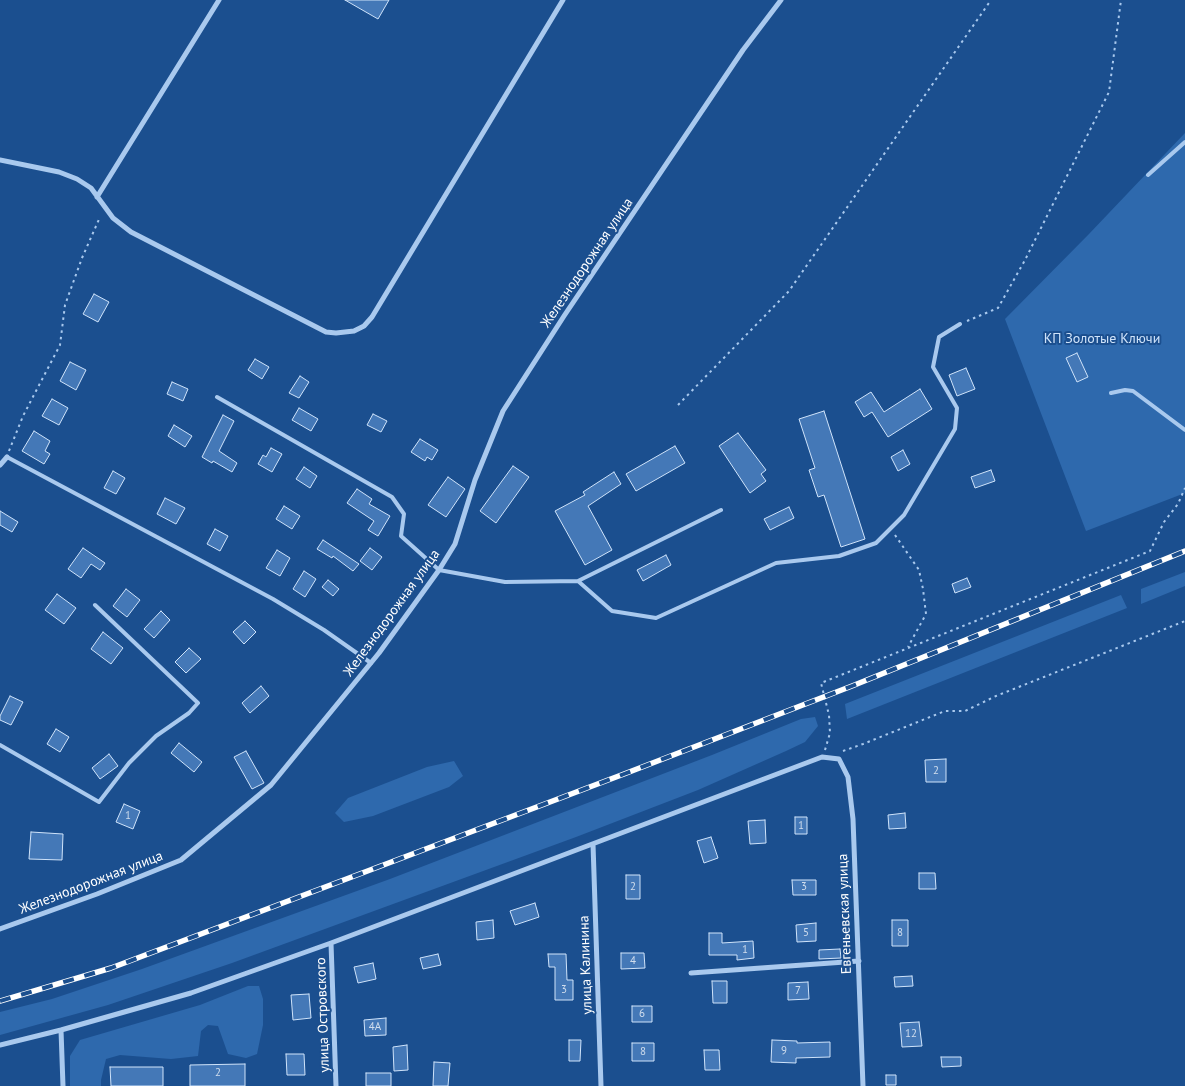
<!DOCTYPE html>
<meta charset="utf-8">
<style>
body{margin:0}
canvas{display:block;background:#1b4f8f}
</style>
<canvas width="1185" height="1086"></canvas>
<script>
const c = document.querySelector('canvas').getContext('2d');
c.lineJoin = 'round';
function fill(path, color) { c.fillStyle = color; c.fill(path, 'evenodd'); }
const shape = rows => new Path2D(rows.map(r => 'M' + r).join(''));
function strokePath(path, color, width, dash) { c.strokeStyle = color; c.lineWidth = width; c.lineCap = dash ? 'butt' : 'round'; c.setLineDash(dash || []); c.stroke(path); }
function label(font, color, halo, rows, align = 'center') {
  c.font = font + ' "PT Sans",sans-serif'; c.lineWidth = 4; c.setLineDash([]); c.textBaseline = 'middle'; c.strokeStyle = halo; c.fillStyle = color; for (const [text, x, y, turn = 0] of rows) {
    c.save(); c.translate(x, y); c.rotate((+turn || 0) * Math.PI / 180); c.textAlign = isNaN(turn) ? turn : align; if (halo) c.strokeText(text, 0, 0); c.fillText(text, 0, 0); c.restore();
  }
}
fill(shape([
 [1185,133,1185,493,1086,531,1005,319,1089,234],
 [1185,572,1185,586,1141,604,1141,589],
 [1121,595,1127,608,847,719,845,704],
 [815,717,818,726,805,742,786,751,698,790,576,837,232,963,108,1005,0,1035,0,1012,52,999,142,969,390,879,712,755,801,719],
 [454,761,463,776,449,787,373,816,344,822,335,813,348,798,427,767],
 [248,986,259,986,263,999,263,1025,257,1054,246,1058,228,1054,218,1026,208,1025,201,1031,198,1056,171,1059,120,1055,106,1059,101,1080,101,1086,70,1086,70,1056,80,1040,200,1005]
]), '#2e69ad');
const building = shape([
 [345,0,389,0,378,19,345,0],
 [94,294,109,302,98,322,83,314,94,294],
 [1077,353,1088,377,1077,382,1066,358,1077,353],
 [255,359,269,367,262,379,248,370,255,359],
 [70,362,86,370,76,390,60,381,70,362],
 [966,368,975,389,957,396,949,375,966,368],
 [300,376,309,382,299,398,289,393,300,376],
 [172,382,188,389,183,401,167,394,172,382],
 [920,389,932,409,888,437,872,412,864,417,855,402,871,392,884,412,920,389],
 [52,399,68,408,59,425,42,416,52,399],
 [299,408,318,419,311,431,292,420,299,408],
 [824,411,865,539,841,547,824,495,818,497,809,470,815,468,799,419,824,411],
 [373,414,387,421,381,432,367,425,373,414],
 [223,415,234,421,219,451,237,463,232,472,213,461,212,463,202,457,223,415],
 [174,425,192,436,185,447,168,436,174,425],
 [34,431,50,441,45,451,50,454,44,464,22,451,34,431],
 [738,433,766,470,761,474,766,481,750,493,719,446,738,433],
 [420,439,438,450,432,460,427,457,425,461,411,452,420,439],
 [675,446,685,463,636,491,626,474,675,446],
 [271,448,282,454,272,472,258,464,263,455,266,457,271,448],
 [903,450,910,464,898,471,891,457,903,450],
 [513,466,529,477,496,523,480,511,513,466],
 [304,467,317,476,310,488,296,479,304,467],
 [991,470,995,481,975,488,971,477,991,470],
 [113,471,125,478,116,494,104,488,113,471],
 [614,472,621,484,588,506,612,550,585,565,555,511,585,495,583,492,614,472],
 [448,477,465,489,446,517,428,505,448,477],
 [357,489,372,499,369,504,390,516,378,536,368,530,374,521,347,503,357,489],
 [165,498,185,508,176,524,157,514,165,498],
 [284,506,300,516,292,529,276,519,284,506],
 [789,507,794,518,770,530,764,519,789,507],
 [0,511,18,522,12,532,0,525,0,511],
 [215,529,228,536,220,551,207,544,215,529],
 [323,540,359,564,353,571,333,556,332,558,317,549,323,540],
 [83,548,105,563,100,570,91,564,81,578,68,569,83,548],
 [370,548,382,557,372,570,360,561,370,548],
 [277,550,290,558,280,576,266,568,277,550],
 [666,555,671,565,643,581,637,570,666,555],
 [304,571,316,579,305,597,293,589,304,571],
 [967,578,971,587,955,593,952,584,967,578],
 [328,580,339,589,333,596,322,587,328,580],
 [126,589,140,600,127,617,113,606,126,589],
 [57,594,76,608,64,624,45,610,57,594],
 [161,611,170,620,154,638,144,629,161,611],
 [245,621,256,632,244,644,233,632,245,621],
 [103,632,123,648,111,664,91,649,103,632],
 [189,648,201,659,186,673,175,662,189,648],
 [261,686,269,696,250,713,242,703,261,686],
 [10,696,23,702,11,725,0,720,0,716,10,696],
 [56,729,69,737,60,752,47,744,56,729],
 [179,743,202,762,194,772,171,753,179,743],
 [246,751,264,783,252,789,234,757,246,751],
 [109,754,118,766,100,779,92,768,109,754],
 [946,759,946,782,926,782,925,760,946,759],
 [124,804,140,811,133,829,116,822,124,804],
 [905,813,906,828,889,829,888,815,905,813],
 [795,817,807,817,807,834,795,834,795,817],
 [765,820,766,843,750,844,748,821,765,820],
 [31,832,63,834,62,860,29,859,31,832],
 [711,837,718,858,704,863,697,841,711,837],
 [919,873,935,873,936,889,919,889,919,873],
 [626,875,640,875,640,899,626,899,626,875],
 [792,880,816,880,816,895,793,895,792,880],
 [535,903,539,917,515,925,510,911,535,903],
 [493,920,494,938,477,940,476,922,493,920],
 [892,920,908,920,908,946,892,946,892,920],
 [816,923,816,941,797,942,796,925,816,923],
 [709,933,722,933,722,943,753,941,754,958,737,960,737,955,709,955,709,933],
 [840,949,841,958,819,959,819,950,840,949],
 [621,953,644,953,645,968,621,969,621,953],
 [438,954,441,965,423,969,420,958,438,954],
 [548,954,566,954,567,980,573,980,573,1000,555,1000,555,967,549,967,548,954],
 [373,963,376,979,358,983,354,967,373,963],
 [912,976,913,986,895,987,894,977,912,976],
 [712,981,727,981,727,1003,713,1003,712,981],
 [808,982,809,999,788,1000,788,983,808,982],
 [309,994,311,1018,293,1020,291,995,309,994],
 [632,1006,652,1006,652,1022,632,1022,632,1006],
 [386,1018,386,1035,365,1036,364,1020,386,1018],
 [919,1022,922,1046,902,1047,900,1023,919,1022],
 [569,1040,581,1040,580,1061,569,1061,569,1040],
 [772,1040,797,1041,797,1043,830,1042,830,1057,796,1058,796,1063,771,1062,772,1040],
 [632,1043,654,1043,654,1061,632,1061,632,1043],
 [407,1045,408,1070,394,1071,393,1047,407,1045],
 [704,1050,719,1050,720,1070,705,1070,704,1050],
 [286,1054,304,1054,305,1075,287,1075,286,1054],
 [941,1057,961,1057,961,1066,942,1067,941,1057],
 [434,1062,450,1063,448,1086,433,1086,434,1062],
 [245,1064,245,1086,190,1086,190,1065,245,1064],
 [110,1067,163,1067,163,1086,111,1086,110,1067],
 [366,1073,391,1073,391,1086,366,1086,366,1073],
 [886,1075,896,1075,896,1085,886,1085,886,1075]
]);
fill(building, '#4478b7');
strokePath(building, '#cfe3fa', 1);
strokePath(shape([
 [967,321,998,308,1025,260,1109,92,1121,0],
 [678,405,789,291,991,0],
 [9,451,23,416,60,345,65,305,82,258,100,217],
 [895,535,919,570,923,589,926,614,908,647],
 [825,750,830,733,829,715,821,683,1150,551,1164,522,1178,504,1185,488],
 [843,751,863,744,945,711,965,711,996,696,1185,621]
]), '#a9c9ee', 2, [2.5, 4]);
strokePath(shape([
 [1148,175,1185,142],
 [1111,393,1125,390,1133,391,1185,430],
 [217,397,392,497,404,514,401,536,439,570,505,582,578,581,721,510],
 [7,457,273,599,324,630,371,663],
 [578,581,612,611,656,618,776,563,839,556,876,543,904,515,955,429,957,408,933,367,939,337,960,324],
 [0,745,99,802,129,763,156,736,189,713,198,703,95,605]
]), '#a9c9ee', 4);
strokePath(shape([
 [0,160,59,172,77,179,91,188,113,218,131,232,326,332,336,333,354,331,364,326,372,317,563,0],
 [97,197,219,0],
 [0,465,7,457],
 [593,844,601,1086],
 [0,929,97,894,181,860,271,785,379,653,439,570,455,544,475,480,503,411,564,316,743,50,781,0],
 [331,943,336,1086],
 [691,973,859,961],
 [61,1030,63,1086],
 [0,1045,61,1030,191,993,331,943,822,757,839,759,848,777,853,819,863,1086]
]), '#a9c9ee', 5);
const rail = shape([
 [0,1001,111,968,624,774,852,686,1185,551]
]);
strokePath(rail, '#fff', 5.5);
strokePath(rail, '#1b4f8f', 4, [11]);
label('11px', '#d0dded', null, [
 ["2",936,771],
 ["1",128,816],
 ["1",801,826],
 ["2",633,887],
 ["3",804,887],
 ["5",806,933],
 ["8",900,933],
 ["1",745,950],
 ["4",633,961],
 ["3",564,990],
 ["7",798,991],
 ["6",642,1014],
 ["4А",375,1027],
 ["12",911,1034],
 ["9",784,1051],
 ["8",643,1052],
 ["2",218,1073]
]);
label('14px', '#fff', '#1b4f8f', [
 ["Железнодорожная улица",587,263,-56],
 ["Железнодорожная улица",392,613,-54],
 ["Железнодорожная улица",91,883,-21],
 ["Евгеньевская улица",845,914,-92],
 ["улица Калинина",586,965,-92],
 ["улица Островского",323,1015,-92]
]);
label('14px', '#cfe3fa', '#1b4f8f', [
 ["КП Золотые Ключи",1102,339]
]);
</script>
